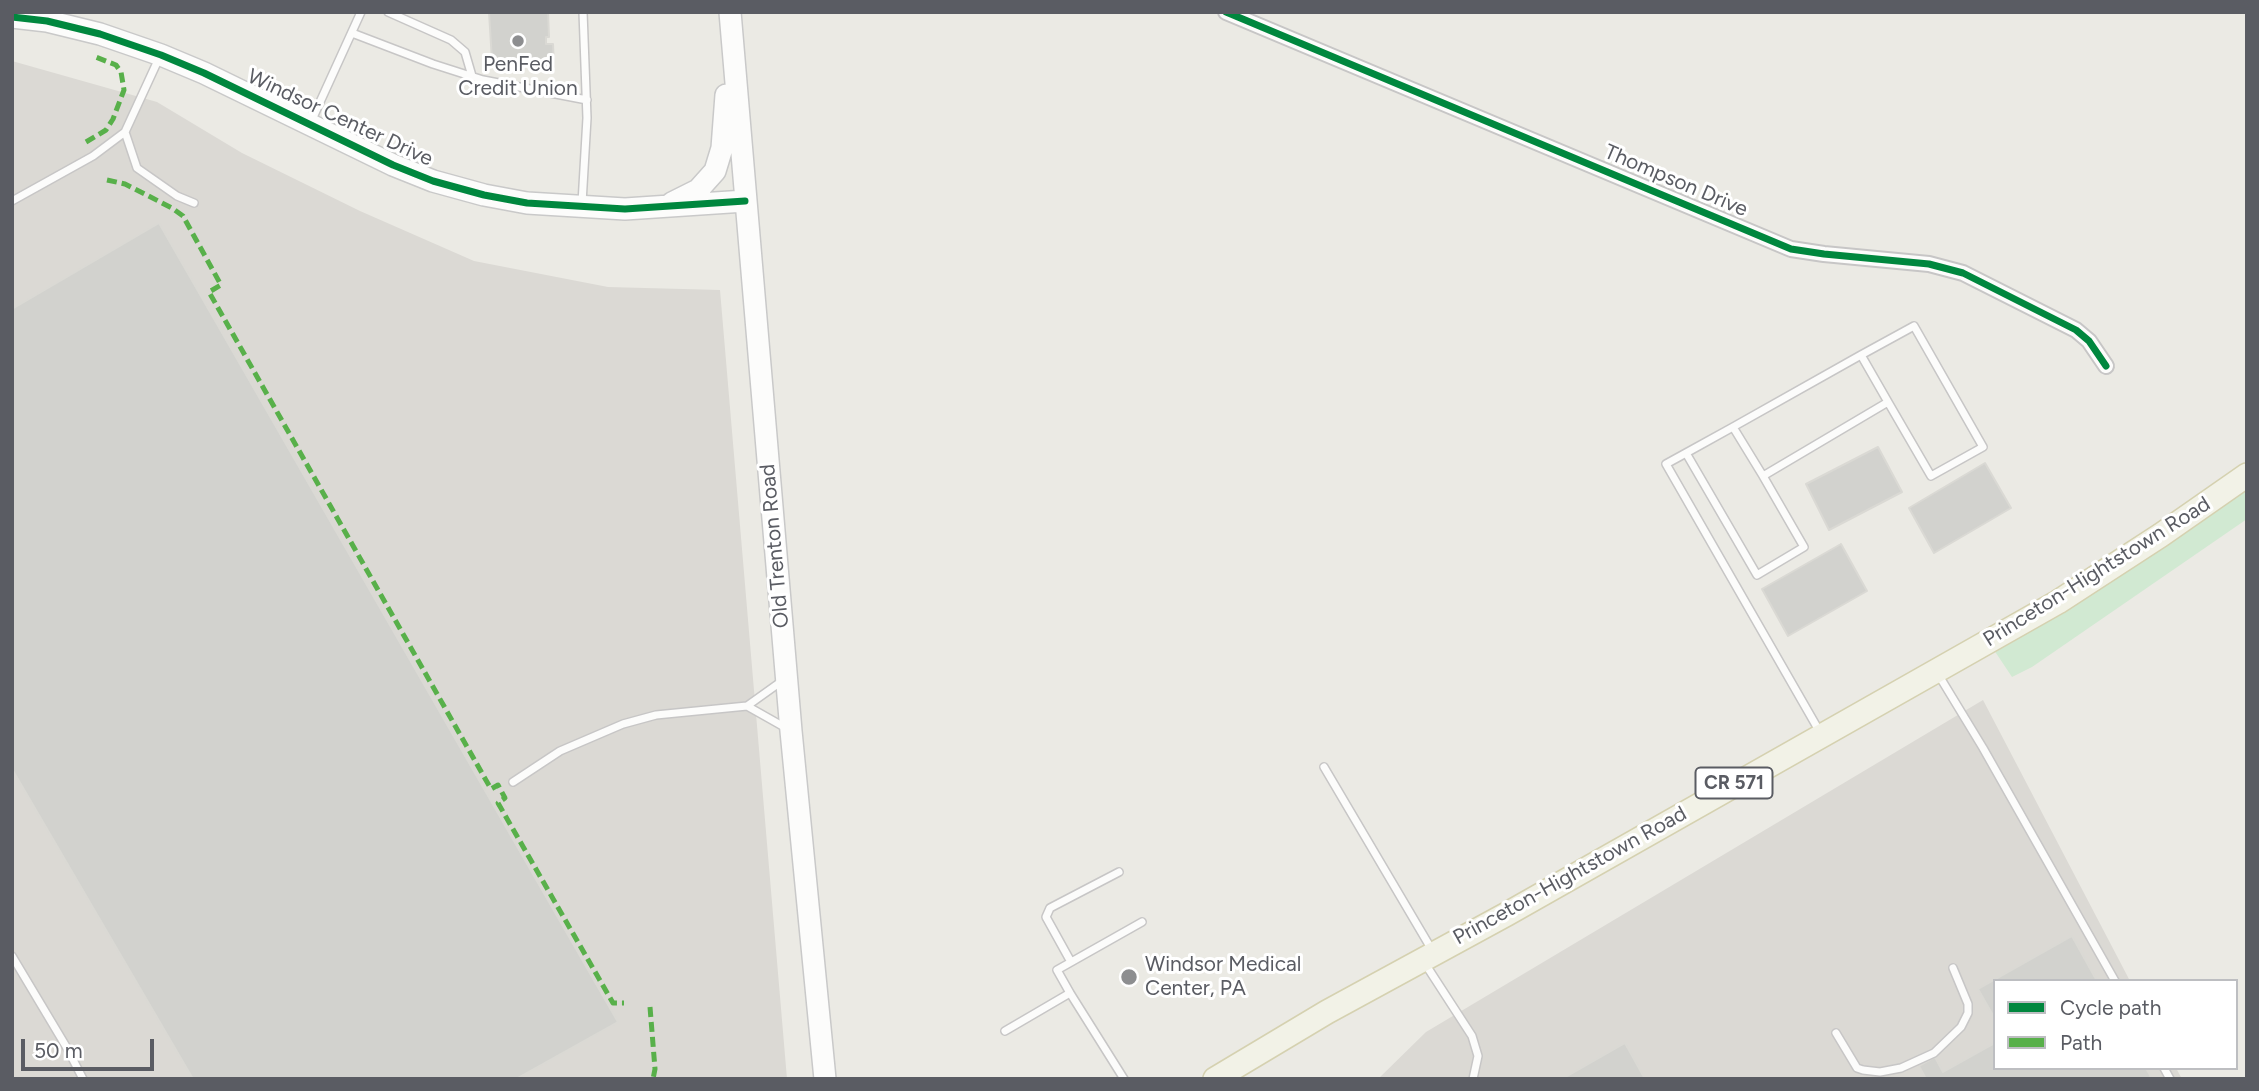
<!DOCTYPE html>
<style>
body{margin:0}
#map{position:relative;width:2259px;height:1091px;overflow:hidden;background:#ebeae4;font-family:Figtree,sans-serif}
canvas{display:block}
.frame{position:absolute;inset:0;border:14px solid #5a5c63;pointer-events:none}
.legend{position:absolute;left:1993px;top:979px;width:245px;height:91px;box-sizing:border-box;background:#fff;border:2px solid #bdbec1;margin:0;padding:9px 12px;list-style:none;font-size:21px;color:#5a5c63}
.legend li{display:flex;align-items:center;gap:14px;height:35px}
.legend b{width:35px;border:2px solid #bdbec1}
.scale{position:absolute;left:21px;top:1039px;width:133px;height:32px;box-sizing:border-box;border:4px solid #5a5c63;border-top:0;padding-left:9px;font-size:21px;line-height:24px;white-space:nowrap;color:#5a5c63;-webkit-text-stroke:5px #fff;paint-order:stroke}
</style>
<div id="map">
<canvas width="2259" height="1091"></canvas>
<div class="frame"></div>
<ul class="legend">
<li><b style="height:9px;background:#00873e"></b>Cycle path</li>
<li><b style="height:9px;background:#58b04a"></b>Path</li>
</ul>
<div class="scale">50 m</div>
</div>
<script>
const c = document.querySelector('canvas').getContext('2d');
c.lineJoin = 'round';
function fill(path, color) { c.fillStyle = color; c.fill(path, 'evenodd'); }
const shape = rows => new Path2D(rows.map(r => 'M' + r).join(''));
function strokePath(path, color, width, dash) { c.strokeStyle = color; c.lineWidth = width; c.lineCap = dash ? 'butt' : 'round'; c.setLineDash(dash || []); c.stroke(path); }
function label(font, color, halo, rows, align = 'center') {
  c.font = font + ' Figtree,sans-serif'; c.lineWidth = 6; c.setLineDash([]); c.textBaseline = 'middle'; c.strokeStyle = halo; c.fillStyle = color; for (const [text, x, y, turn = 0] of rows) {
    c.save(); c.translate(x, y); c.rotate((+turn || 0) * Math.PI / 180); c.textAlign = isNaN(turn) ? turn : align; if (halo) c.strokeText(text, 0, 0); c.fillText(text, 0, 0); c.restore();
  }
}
fill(shape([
 [12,61,157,102,242,153,360,211,474,261,608,287,720,290,787,1079,12,1079],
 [1983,700,2130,981,1995,981,1995,1068,2176,1068,2182,1079,1378,1079,1426,1032]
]), '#dbd9d4');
fill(shape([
 [2239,481,2247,492,2247,519,2032,667,2012,677,1988,641]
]), '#d1e9d2');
const building = shape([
 [489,12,548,12,549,37,546,37,546,44,553,44,554,67,530,69,529,59,492,61,489,12],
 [159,223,618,1022,516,1079,193,1079,12,769,12,309,159,223],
 [1878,447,1902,492,1829,530,1806,484,1878,447],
 [1985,463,2011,508,1934,553,1909,508,1985,463],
 [1841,544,1867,591,1788,636,1762,589,1841,544],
 [2072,936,2097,981,1995,981,1995,1019,1978,989,2072,936],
 [1625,1043,1645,1079,1562,1079,1625,1043],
 [1995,1043,1995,1068,2146,1068,2151,1077,2147,1079,1926,1079,1919,1066,1935,1057,1943,1072,1995,1043]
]);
fill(building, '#d2d2ce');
strokePath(building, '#dad9d4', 2);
const lane = shape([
 [388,12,451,40,465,52,472,76],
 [352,33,433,64,483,80,587,100],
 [310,124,361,12],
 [125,132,137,168,177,196,194,203],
 [12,201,93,156,125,132,160,56],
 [582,203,587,118,583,12],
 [1861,355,1888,402],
 [1733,427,1763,476],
 [1686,453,1757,575,1804,547,1763,476,1888,402,1931,476,1983,447,1914,326,1861,355,1733,427,1686,453,1666,464,1821,734],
 [1938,674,1983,748,2115,981],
 [747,706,786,728],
 [1324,767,1432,950],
 [513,782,560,751,623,724,656,715,747,706,782,681],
 [12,956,67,1048,83,1079],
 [1071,962,1046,917,1050,908,1119,872],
 [1424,962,1472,1036,1478,1056,1473,1079],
 [1070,993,1057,970,1142,922],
 [1005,1031,1070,993,1124,1079],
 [1836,1033,1857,1068,1863,1070,1880,1072,1901,1068,1934,1053,1961,1027,1968,1013,1968,1004,1953,968],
 [2164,1068,2170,1079]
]);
const street = shape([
 [1226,12,1791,249,1824,254,1929,264,1963,273,2076,330,2089,341,2106,366]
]);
const secondary = shape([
 [730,12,791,731,825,1079],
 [12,17,47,21,100,34,161,55,204,73,393,165,433,181,484,195,527,203,625,209,745,201],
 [672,203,698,190,715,171,722,148,726,95]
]);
const primary = shape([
 [1215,1079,1327,1012,1507,914,2058,602,2161,535,2247,475]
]);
strokePath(lane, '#c7c6c6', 10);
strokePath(street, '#c7c6c6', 18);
strokePath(secondary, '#c9c9c9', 24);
strokePath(primary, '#d5d1b0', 26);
strokePath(lane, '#fcfcfb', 7);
strokePath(street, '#fcfcfb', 14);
strokePath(secondary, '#fcfcfb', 21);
strokePath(primary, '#f2f2e7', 23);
strokePath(shape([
 [86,142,106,130,113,119,124,90,121,72,116,65,93,56],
 [107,180,125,184,172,208,183,216,221,285,209,292,491,789,498,785,505,798,498,803,613,1003,624,1003],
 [650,1007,655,1069,653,1079]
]), '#58b04a', 5, [10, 5]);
strokePath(shape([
 [1226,12,1791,249,1824,254,1929,264,1963,273,2076,330,2089,341,2106,366],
 [12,17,47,21,100,34,161,55,204,73,393,165,433,181,484,195,527,203,625,209,745,201]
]), '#00873e', 7);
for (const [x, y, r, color] of [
 [518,41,7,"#8d8e90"],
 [1129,977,9,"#8d8e90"]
]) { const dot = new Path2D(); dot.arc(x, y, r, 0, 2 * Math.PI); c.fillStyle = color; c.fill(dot); strokePath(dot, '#fff', 2.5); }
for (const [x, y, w] of [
 [1734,783,77]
]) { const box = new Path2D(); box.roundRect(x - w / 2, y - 15.5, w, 31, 5); c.fillStyle = '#fff'; c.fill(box); strokePath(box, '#5a5c63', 2); }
label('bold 19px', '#5a5c63', null, [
 ["CR 571",1734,783]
]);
label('21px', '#5a5c63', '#fff', [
 ["PenFed",518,65],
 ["Credit Union",518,89],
 ["Windsor Medical",1145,965,"left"],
 ["Center, PA",1145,989,"left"]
]);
label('21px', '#5a5c63', '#fff', [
 ["Windsor Center Drive",340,118,25],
 ["Thompson Drive",1676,181,23],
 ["Old Trenton Road",775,546,-95],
 ["Princeton-Hightstown Road",2097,572,-32],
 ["Princeton-Hightstown Road",1570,876,-29]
]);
</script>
